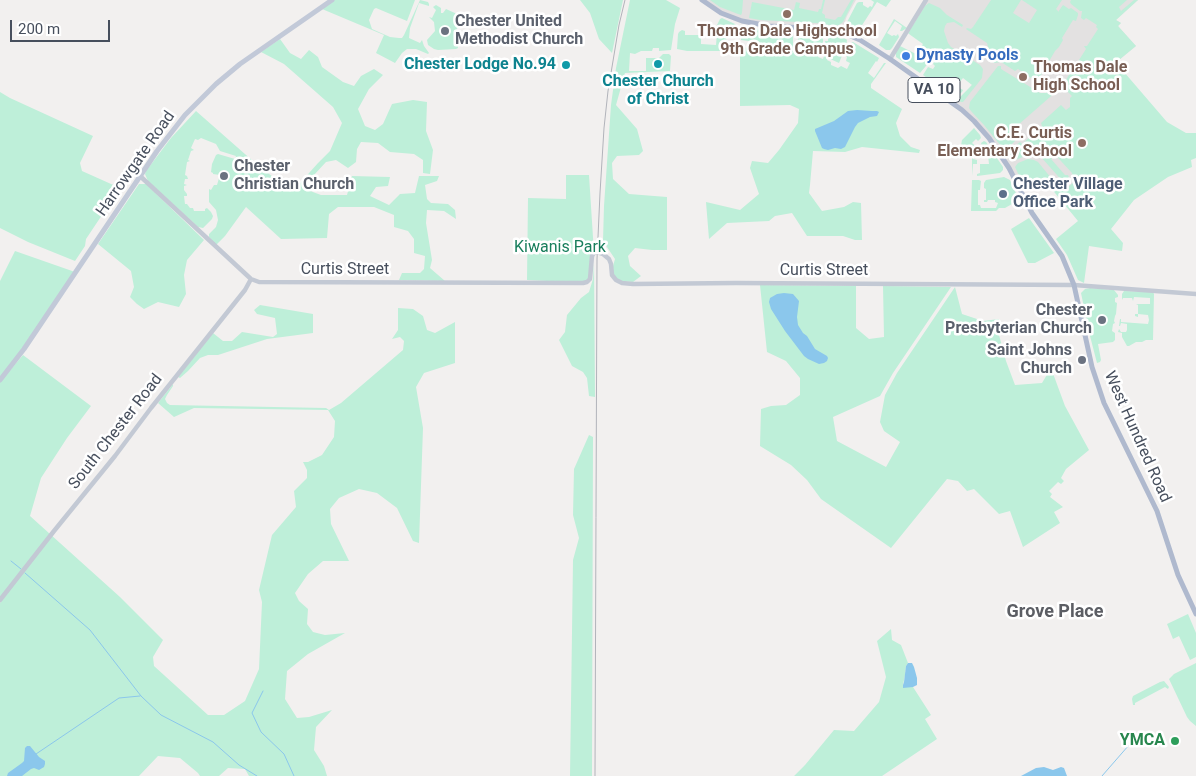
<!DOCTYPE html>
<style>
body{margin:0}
#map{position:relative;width:1196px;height:776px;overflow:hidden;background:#f2f0ef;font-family:Roboto,sans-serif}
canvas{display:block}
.scale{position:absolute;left:10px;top:20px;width:100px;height:22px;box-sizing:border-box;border:2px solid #474f5d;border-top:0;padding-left:6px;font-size:15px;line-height:18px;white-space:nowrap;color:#474f5d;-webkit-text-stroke:4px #fff;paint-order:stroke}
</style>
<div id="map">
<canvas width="1196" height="776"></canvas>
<div class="scale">200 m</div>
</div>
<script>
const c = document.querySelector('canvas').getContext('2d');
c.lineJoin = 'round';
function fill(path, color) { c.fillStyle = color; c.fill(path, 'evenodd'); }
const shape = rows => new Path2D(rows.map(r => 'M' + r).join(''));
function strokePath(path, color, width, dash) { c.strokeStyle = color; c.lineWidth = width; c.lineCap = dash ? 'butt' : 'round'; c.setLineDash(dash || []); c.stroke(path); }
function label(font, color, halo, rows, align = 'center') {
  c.font = font + ' Roboto,sans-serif'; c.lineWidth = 5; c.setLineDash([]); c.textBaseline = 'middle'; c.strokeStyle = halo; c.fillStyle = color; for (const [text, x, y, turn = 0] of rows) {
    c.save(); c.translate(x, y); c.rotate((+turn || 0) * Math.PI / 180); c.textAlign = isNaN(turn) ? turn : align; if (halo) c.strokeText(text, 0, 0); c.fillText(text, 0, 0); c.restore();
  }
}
fill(shape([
 [702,0,856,0,847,16,841,32,769,25,742,20,721,12],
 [926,0,1138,0,1116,20,1121,23,1118,26,1136,46,1119,60,1133,111,1065,193,1038,178,1018,186,989,138,955,105,976,80,917,15]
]), '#e3e1e1');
fill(shape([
 [334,0,415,0,407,21,376,8,374,9,369,20,372,29,390,37,399,38,402,38,404,35,420,0,428,2,429,4,429,6,419,3,410,28,409,38,420,43,422,40,424,46,429,53,428,54,416,49,407,49,402,53,395,63,376,53,384,35,322,9],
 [580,0,623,0,612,53,599,39,590,13],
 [630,0,666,0,680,8,675,24,671,50,659,51,659,48,653,48,652,51,641,51,635,54,630,53,629,71,646,71,646,58,659,58,663,54,669,54,671,56,670,71,625,73,616,105,637,129,643,151,639,155,617,156,612,163,613,179,629,194,667,197,667,250,652,250,635,248,628,256,630,266,641,276,633,282,619,281,613,274,613,266,615,259,603,241,604,206,611,105,616,68],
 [710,0,743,0,742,13,741,15,738,14,720,7],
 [823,0,825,0,822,13,825,15,825,18,835,20,838,17,841,17,851,0,854,0,843,22,839,25,835,26,816,23,760,20,749,18,752,2,794,10,796,2,800,3,799,8,818,12,819,9,821,9],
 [871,0,891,0,886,7,877,2,857,33,847,29,846,24,857,3,859,2,863,2,863,5,868,8,870,6,872,7,874,2],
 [991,0,1021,0,1013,13,1029,23,1037,10,1022,0,1062,0,1056,9,1058,11,1058,12,1063,5,1069,9,1071,8,1078,13,1078,15,1076,21,1073,20,1062,38,1063,40,1059,47,1055,51,1037,82,1034,82,1034,80,1018,69,1015,71,1001,62,994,63,992,61,987,43,966,29,967,28,971,29,973,27],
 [1071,0,1127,0,1119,7,1121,11,1134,0,1138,0,1116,20,1121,23,1118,26,1136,46,1119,60,1124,72,1167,122,1186,133,1196,133,1196,158,1191,160,1192,167,1168,177,1134,200,1111,229,1123,243,1122,251,1089,246,1084,283,1078,280,1067,255,1056,239,1078,221,1046,182,1038,178,1023,184,1015,167,1018,163,1028,159,1034,160,1038,162,1056,184,1063,188,1068,187,1073,183,1073,179,1072,173,1049,148,1042,149,1013,161,1010,160,1008,155,1010,150,1020,142,1022,144,1042,126,1041,123,1061,105,1066,110,1070,107,1070,98,1072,96,1066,90,1065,91,1061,89,1058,90,1018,125,1015,141,1011,145,1007,147,1001,146,984,125,971,111,969,108,970,102,998,66,1001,66,1001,69,1040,93,1046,93,1047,90,1056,88,1061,84,1063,85,1070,73,1069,70,1072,71,1086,49,1084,46,1087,46,1098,29,1096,27,1097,25,1086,18,1084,20,1081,18,1082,11,1080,11,1071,4,1070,2],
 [929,3,940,8,947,15,963,25,962,27,954,22,947,23,945,26,944,31,948,43,951,47,980,65,983,69,982,78,963,102,961,102,958,99,972,85,963,78,956,86,963,90,962,92,955,98,923,75,928,67,933,69,935,66,933,64,934,62,931,60,920,73,896,57,896,51,900,46,916,54,923,44,909,34,908,33,925,6],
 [436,5,441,8,441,13,443,13,446,9,457,14,458,15,458,26,456,31,456,36,458,41,458,48,456,49,438,50,434,49,428,45,427,40,435,31,434,22,429,17,432,18,436,10,433,7],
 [722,18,735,24,737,26,737,35,726,37,727,44,734,43,734,40,737,40,737,46,736,51,687,51,677,49,678,34,679,32,682,30,685,31,685,35,700,35,701,36,701,44,716,45,717,33,712,32,714,30,716,31,716,27,720,19],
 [894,19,907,28,902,31,900,31,902,26,895,21,887,33,892,36,894,35,896,36,898,34,899,37,892,48,890,50,886,50,879,45],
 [746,27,767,31,793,32,793,44,797,45,799,32,821,33,823,35,823,45,819,45,818,47,820,48,818,57,823,59,827,47,825,45,825,41,828,41,828,37,825,36,825,34,846,39,847,40,846,46,839,63,828,58,827,60,831,62,831,65,838,68,841,66,847,69,850,63,846,61,847,57,846,56,851,43,853,42,879,58,877,62,876,61,868,73,874,78,884,63,886,63,871,84,871,88,902,109,896,123,900,136,911,147,920,150,919,153,862,147,845,152,813,151,810,185,809,193,822,211,844,207,853,202,861,203,862,240,855,240,843,236,807,236,792,213,775,216,769,221,727,223,709,239,706,202,740,210,759,194,750,168,752,161,768,163,779,150,798,123,799,109,790,105,740,106,740,46,742,44,743,47,756,49,756,42,741,40,741,31],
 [280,39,290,53,301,59,309,50,318,57,322,67,343,82,354,86,361,76,374,69,383,75,369,89,358,109,365,126,375,130,383,124,392,104,413,100,427,102,426,131,433,150,430,174,423,173,423,160,414,154,390,152,378,143,361,142,357,149,356,162,348,168,336,160,326,162,302,188,321,195,347,195,352,176,390,177,388,186,376,187,370,196,389,205,400,194,415,193,419,176,439,176,437,181,425,185,427,199,431,203,448,204,455,210,456,219,444,211,427,210,426,223,432,260,430,268,445,281,399,280,402,273,420,273,424,269,425,256,414,253,414,239,408,231,394,227,394,215,374,207,338,207,329,214,327,238,281,239,246,207,225,236,216,245,209,237,209,234,216,227,218,220,216,210,209,202,209,189,211,190,214,185,217,185,220,175,213,174,213,173,211,172,212,164,216,155,218,154,235,159,236,156,220,151,216,144,201,138,198,140,195,139,191,148,194,150,191,151,188,160,190,161,187,162,185,175,187,176,188,179,185,179,184,184,187,185,184,186,184,190,187,194,187,196,184,196,185,204,187,204,190,208,193,208,194,211,205,211,205,209,207,208,211,212,213,216,212,219,203,228,198,227,148,181,145,174,146,171,171,138,196,111,262,169,293,191,318,163,330,151,342,123,333,107,284,64,261,52],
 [0,92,10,98,93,136,80,163,82,171,120,188,86,239,85,246,75,261,28,242,0,228],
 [974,128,980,135,981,138,978,141,976,139,972,143,979,149,982,146,981,143,984,141,986,142,1003,167,1003,170,1000,173,977,176,977,174,980,173,980,164,989,164,988,155,979,154,976,149,973,149,973,159,977,160,977,164,973,164,972,176,972,152,960,151,962,140],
 [1043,152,1048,154,1053,157,1051,159,1065,175,1068,175,1070,180,1068,183,1065,184,1041,157,1038,157,1040,154],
 [566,175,589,175,594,253,590,279,586,283,527,280,528,198,566,199],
 [1004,177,1010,180,1019,200,1005,208,999,208,996,211,971,211,972,180,979,180,981,181,980,190,978,190,978,205,980,205,981,208,996,208,998,203,995,202,995,200,988,200,987,202,984,202,984,200,986,200,986,189,984,188,984,183,986,180],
 [139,184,146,184,204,240,187,260,184,275,186,294,179,307,158,302,144,309,137,304,130,297,134,287,131,271,98,244],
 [1029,218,1054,253,1035,263,1028,263,1011,229],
 [15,251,75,272,0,380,0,281],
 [594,262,595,397,589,396,587,378,583,372,572,366,559,340,565,332,567,315,581,298,589,292,593,279],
 [760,285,856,286,856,328,869,339,884,337,883,286,951,287,893,373,880,396,833,417,837,441,886,467,900,442,884,431,880,422,885,395,897,373,955,287,962,314,983,321,999,319,999,335,1006,361,1015,385,1042,383,1051,368,1065,406,1089,450,1066,469,1061,478,1064,481,1061,484,1058,482,1049,491,1052,494,1050,497,1063,507,1054,512,1060,523,1023,547,1010,511,999,514,974,489,967,491,958,481,947,479,891,548,821,499,807,480,791,465,760,446,761,409,771,406,786,405,800,395,800,378,786,361,767,352],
 [1090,288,1114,290,1118,295,1118,297,1115,298,1115,302,1117,303,1116,314,1115,316,1114,321,1115,323,1113,324,1112,331,1115,333,1115,340,1113,342,1098,344,1101,360,1100,362,1097,363,1090,336,1081,293,1085,289],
 [1124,291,1153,292,1154,294,1153,340,1146,340,1142,342,1136,342,1129,346,1127,346,1122,337,1122,333,1118,332,1119,329,1121,332,1126,332,1127,330,1127,324,1121,323,1120,326,1119,326,1120,319,1121,319,1121,322,1148,324,1149,320,1148,315,1138,314,1138,317,1135,316,1135,314,1138,314,1138,305,1136,304,1150,304,1150,298,1134,297,1133,301,1132,298,1123,298,1122,300,1122,294],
 [260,305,313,314,313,333,267,339,218,355,208,355,200,358,188,371,180,378,178,377,213,333,223,341,232,341,242,332,273,337,277,334,275,318,257,314,254,310],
 [398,308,413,309,423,316,427,330,435,333,455,322,455,363,424,373,416,387,423,428,419,543,413,541,397,508,377,493,359,489,339,498,330,509,331,524,349,561,323,561,308,574,295,593,299,601,308,609,307,624,313,632,325,635,345,633,308,654,287,671,285,699,297,718,309,717,332,710,316,727,314,750,324,766,327,776,249,776,245,769,228,768,219,776,200,776,198,773,180,758,158,756,139,776,0,776,0,603,22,574,0,598,0,382,23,355,91,406,67,438,41,478,30,516,120,597,163,640,153,657,154,666,208,715,224,715,245,701,259,669,262,602,259,590,272,535,296,507,294,491,307,478,307,470,303,462,308,462,322,455,334,437,335,421,328,410,194,408,174,417,158,403,173,384,173,386,167,395,165,399,167,403,170,405,326,408,329,410,341,403,403,350,404,341,400,337,392,339,398,330],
 [589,435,593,437,592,776,570,776,573,560,579,538,573,515,574,469],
 [1188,614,1196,633,1196,657,1190,660,1179,636,1173,639,1167,624],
 [891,629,892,640,901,645,908,663,906,666,905,675,903,685,904,687,913,687,931,715,925,719,937,739,882,776,794,776,805,765,834,730,854,731,879,702,886,677,877,641],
 [1196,663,1196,726,1190,721,1187,717,1169,679,1174,674],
 [1164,681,1169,687,1168,689,1165,687,1135,703,1135,705,1133,705,1132,699,1133,696,1160,682]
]), '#beefd9');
fill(shape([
 [857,110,872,111,877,111,879,112,877,116,870,117,858,123,855,127,845,147,841,149,835,148,828,150,824,149,822,148,815,131,815,129,834,121,848,111],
 [784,293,793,294,799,301,797,317,798,325,803,333,807,336,815,349,827,356,828,358,827,361,824,363,819,364,808,359,804,356,785,331,771,309,769,302,770,298,777,294],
 [908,663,912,663,914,667,917,678,917,685,913,687,903,688,903,685,904,682,906,666],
 [27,746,30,746,39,757,45,761,45,764,44,767,39,770,34,768,31,769,22,776,7,776,8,773,22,763,24,761,25,748],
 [1044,767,1053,770,1061,767,1064,768,1067,776,1021,776,1036,768]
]), '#8bc7ec');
strokePath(shape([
 [11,561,21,569],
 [25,573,90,630,141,696,161,715,213,742,239,765,257,776],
 [263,691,252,713,261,732,284,754,294,776],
 [36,754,119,698,140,696],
 [1102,776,1129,745,1144,735]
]), '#8bc7ec', 1);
strokePath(shape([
 [890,59,926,0],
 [140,176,251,279,259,282,583,283,587,282,590,279,592,256,594,253,597,252,603,254,609,259,611,264,612,275,616,280,622,283,633,284,736,283,1074,285,1196,294],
 [0,600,54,531,115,456,151,408,245,290,251,279]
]), '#c3c9d4', 4.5);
strokePath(shape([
 [0,380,24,349,157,151,185,115,216,84,240,64,332,0]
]), '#c2c9d8', 5);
strokePath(shape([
 [702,0,721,13,742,21,769,26,824,29,841,32,860,40,890,59,962,110,974,121,989,138,1009,168,1032,213,1062,256,1074,285,1092,367,1104,403,1157,511,1178,575,1196,614]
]), '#afb9ce', 5);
strokePath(shape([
 [595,776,597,259,600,193,604,128,608,91,619,25,625,0]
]), '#b1b3ba', 1);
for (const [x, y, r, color] of [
 [787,14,5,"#8d6e63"],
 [445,31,5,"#6b7280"],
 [906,56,5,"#3f7fe0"],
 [658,64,5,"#0f9aa8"],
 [566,65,5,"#0f9aa8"],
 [1023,77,5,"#8d6e63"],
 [1082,143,5,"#8d6e63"],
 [224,176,5,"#6b7280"],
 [1003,194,5,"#5c6f8a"],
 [1102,320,5,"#6b7280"],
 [1082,360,5,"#6b7280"],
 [1175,741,5,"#2e9e5b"]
]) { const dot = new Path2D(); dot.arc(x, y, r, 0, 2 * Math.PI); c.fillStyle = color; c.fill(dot); strokePath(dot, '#fff', 2); }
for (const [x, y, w] of [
 [934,90,52]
]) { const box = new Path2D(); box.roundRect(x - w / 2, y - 12.5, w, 25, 4); c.fillStyle = '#fff'; c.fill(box); strokePath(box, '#474f5d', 1); }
label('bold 15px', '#474f5d', null, [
 ["VA 10",934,90]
]);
label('bold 16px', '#5b616d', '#fff', [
 ["Chester United",455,22],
 ["Methodist Church",455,40],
 ["Chester",234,167],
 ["Christian Church",234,185],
 ["Chester",1092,311,"right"],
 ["Presbyterian Church",1092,329,"right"],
 ["Saint Johns",1072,351,"right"],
 ["Church",1072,369,"right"]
], 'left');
label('bold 16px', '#785e54', '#fff', [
 ["Thomas Dale Highschool",787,32],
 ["9th Grade Campus",787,50],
 ["Thomas Dale",1033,68,"left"],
 ["High School",1033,86,"left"],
 ["C.E. Curtis",1072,134,"right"],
 ["Elementary School",1072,152,"right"]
]);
label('bold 16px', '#366cbe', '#fff', [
 ["Dynasty Pools",916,56]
], 'left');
label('bold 16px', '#0d838f', '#fff', [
 ["Chester Lodge No.94",556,65],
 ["Chester Church",658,82,"center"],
 ["of Christ",658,100,"center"]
], 'right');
label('16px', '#474f5d', '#fff', [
 ["Harrowgate Road",136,164,-55],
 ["Curtis Street",345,270],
 ["Curtis Street",824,271],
 ["South Chester Road",116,432,-52],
 ["West Hundred Road",1137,437,66]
]);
label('bold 16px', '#4e5e75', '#fff', [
 ["Chester Village",1013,185],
 ["Office Park",1013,203]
], 'left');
label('16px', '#187e5c', '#fff', [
 ["Kiwanis Park",560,248]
]);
label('bold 16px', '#27864d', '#fff', [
 ["YMCA",1165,741]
], 'right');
label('bold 18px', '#5c5e64', '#fff', [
 ["Grove Place",1055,612]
]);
</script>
